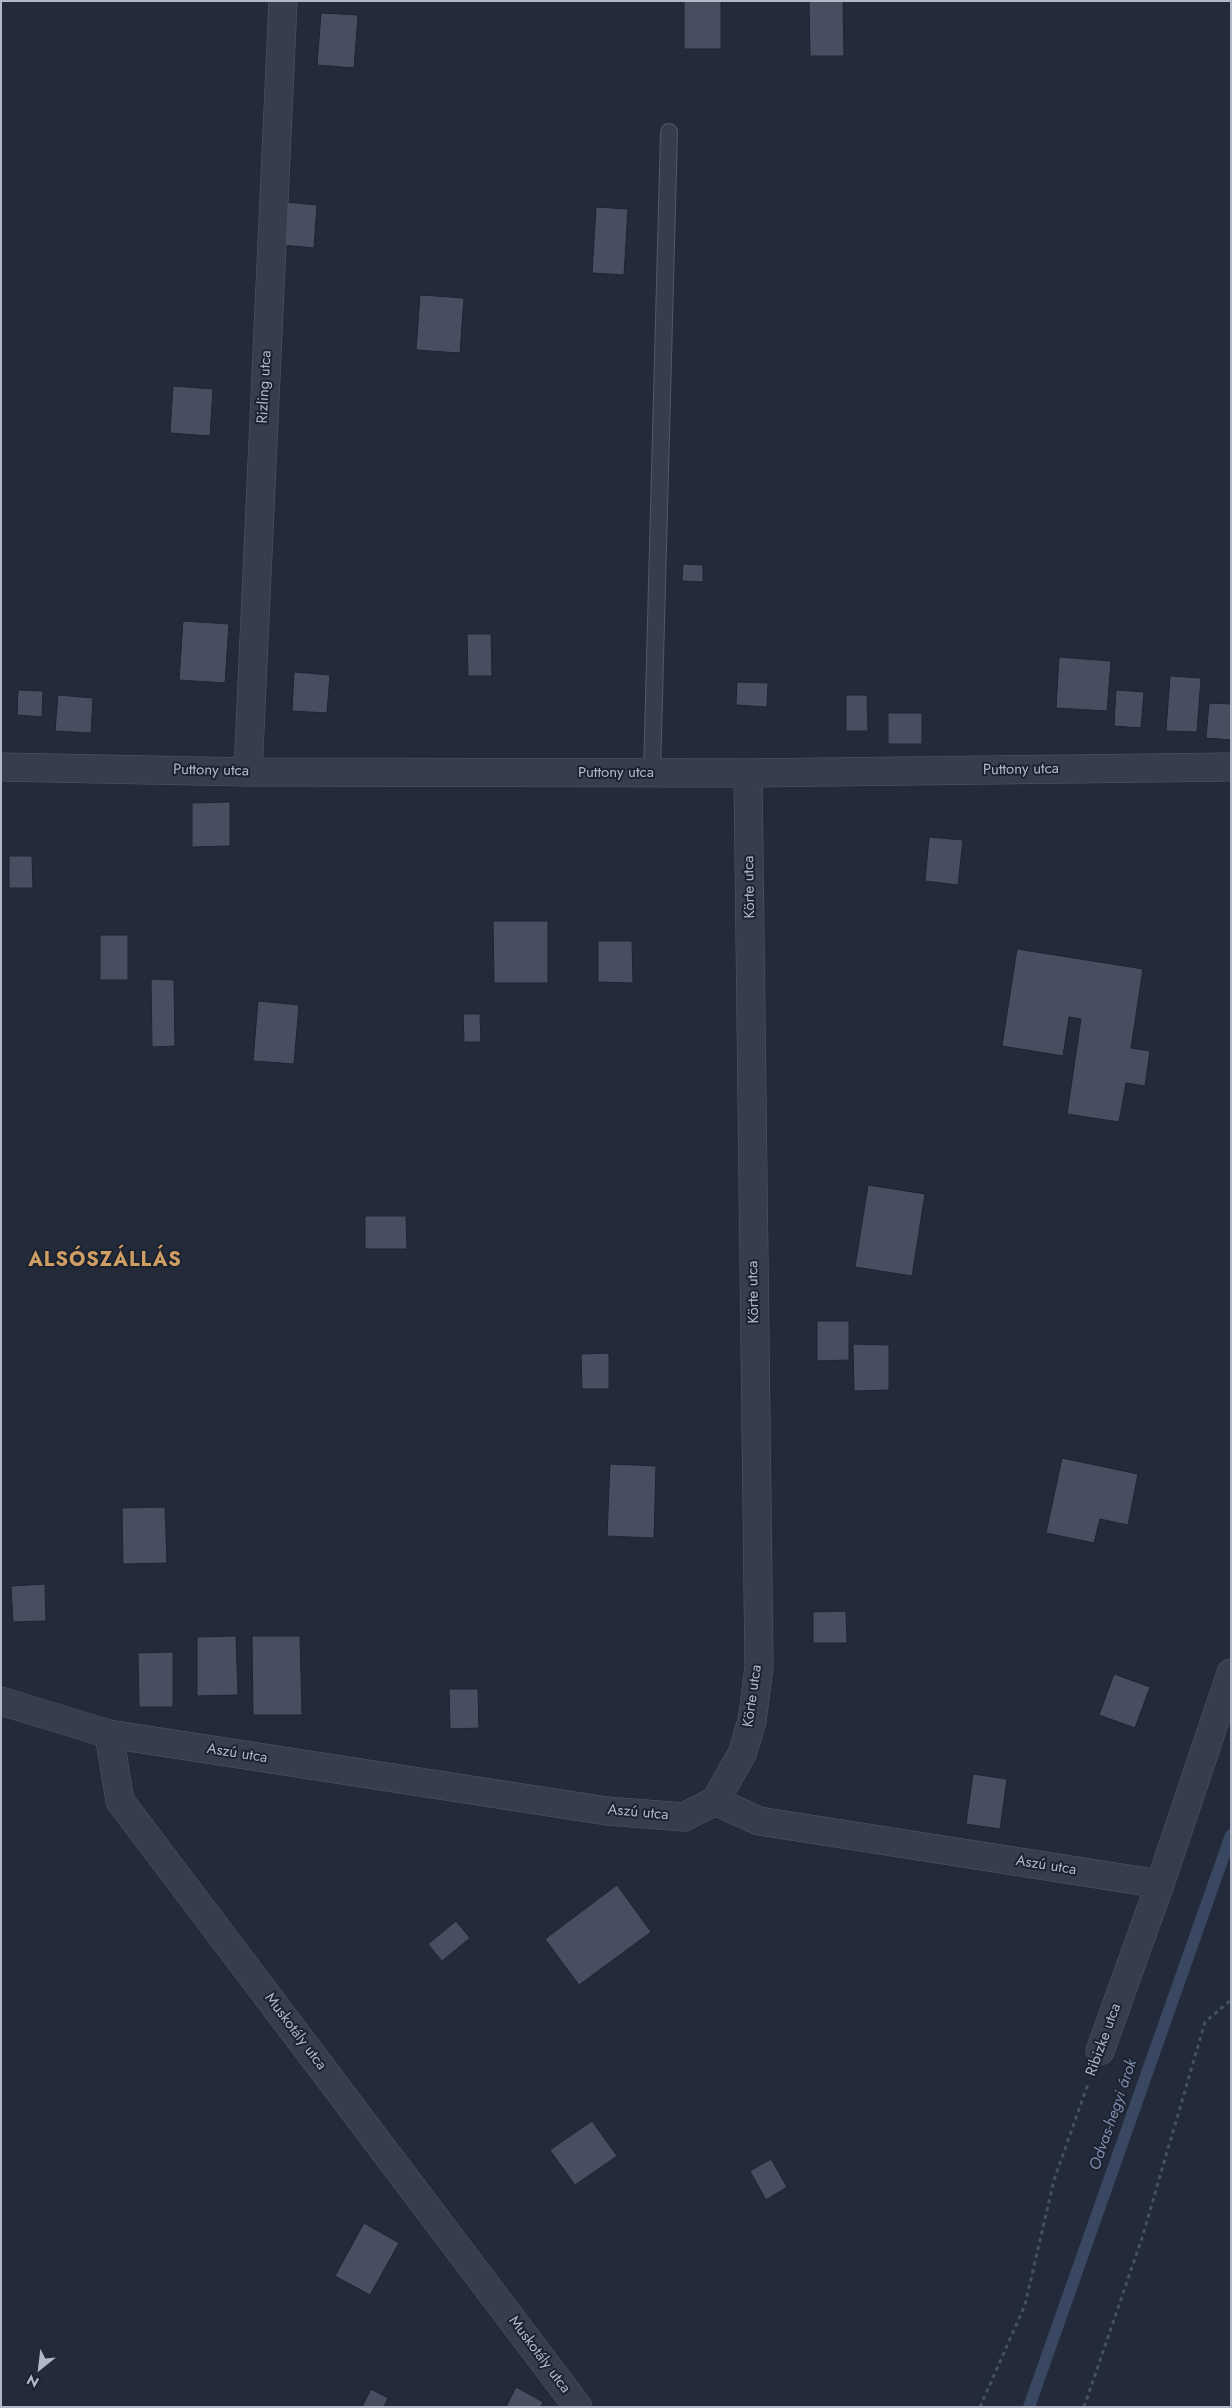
<!DOCTYPE html>
<meta charset="utf-8">
<style>
body{margin:0}
#map{position:relative;width:1232px;height:2408px;overflow:hidden;background:#232b3a;font-family:Jost,sans-serif}
canvas{display:block}
.frame{position:absolute;inset:0;border:2px solid #b2b8c6;pointer-events:none}
.north{position:absolute;left:15px;top:2343px;width:50px;height:50px;-webkit-text-stroke:4px #1c222f;paint-order:stroke;rotate:209deg;font-size:14px;font-weight:700;line-height:20px;text-align:center;color:#b2b8c6}
.north::after{content:'';display:block;margin:auto;width:18px;height:22px;background:#b2b8c6;clip-path:polygon(50% 0,100% 100%,50% 72%,0 100%)}
</style>
<div id="map">
<canvas width="1232" height="2408"></canvas>
<div class="frame"></div>
<div class="north">N</div>
</div>
<script>
const c = document.querySelector('canvas').getContext('2d');
c.lineJoin = 'round';
const shape = rows => new Path2D(rows.map(r => 'M' + r).join(''));
function strokePath(path, color, width, dash) { c.strokeStyle = color; c.lineWidth = width; c.lineCap = dash ? 'butt' : 'round'; c.setLineDash(dash || []); c.stroke(path); }
function fill(path, color) { c.fillStyle = color; c.fill(path, 'evenodd'); }
function label(font, color, halo, rows, align = 'center') {
  c.font = font + ' Jost,sans-serif'; c.lineWidth = 4; c.setLineDash([]); c.textBaseline = 'middle'; c.strokeStyle = halo; c.fillStyle = color; for (const [text, x, y, turn = 0] of rows) {
    c.save(); c.translate(x, y); c.rotate((+turn || 0) * Math.PI / 180); c.textAlign = isNaN(turn) ? turn : align; if (halo) c.strokeText(text, 0, 0); c.fillText(text, 0, 0); c.restore();
  }
}
strokePath(shape([
 [1029,2407,1231,1835]
]), '#394762', 12);
const building = shape([
 [684,1,721,1,721,49,684,49,684,1],
 [809,1,843,1,844,56,810,56,809,1],
 [321,13,358,15,354,68,317,65,321,13],
 [285,202,317,205,314,248,282,245,285,202],
 [596,207,628,209,624,275,592,273,596,207],
 [420,295,464,298,460,353,416,350,420,295],
 [173,386,213,389,210,436,170,433,173,386],
 [683,564,703,565,703,582,682,581,683,564],
 [183,621,229,624,225,683,179,680,183,621],
 [467,634,491,634,492,676,468,676,467,634],
 [1059,657,1111,661,1107,711,1056,708,1059,657],
 [294,672,330,675,327,713,292,711,294,672],
 [1170,676,1201,678,1197,732,1166,731,1170,676],
 [737,682,768,683,767,707,736,705,737,682],
 [18,690,43,691,42,717,17,715,18,690],
 [1116,690,1144,692,1141,728,1114,726,1116,690],
 [58,695,93,698,91,733,55,731,58,695],
 [846,695,867,695,868,731,846,731,846,695],
 [1209,703,1231,704,1231,740,1206,738,1209,703],
 [888,713,922,713,922,744,888,744,888,713],
 [230,802,230,846,192,847,192,803,230,802],
 [929,837,963,840,958,885,925,881,929,837],
 [9,856,32,856,33,888,9,888,9,856],
 [493,921,548,921,548,983,494,983,493,921],
 [100,935,128,935,128,980,100,980,100,935],
 [598,941,632,941,633,983,598,982,598,941],
 [1017,949,1143,969,1131,1048,1150,1051,1145,1086,1126,1083,1119,1122,1067,1114,1081,1019,1069,1017,1063,1056,1002,1046,1017,949],
 [151,979,174,980,175,1046,152,1047,151,979],
 [258,1001,299,1005,294,1064,253,1061,258,1001],
 [463,1014,480,1014,481,1042,464,1042,463,1014],
 [868,1185,925,1194,912,1276,855,1267,868,1185],
 [365,1216,406,1216,407,1249,365,1249,365,1216],
 [817,1321,849,1321,849,1360,817,1361,817,1321],
 [853,1344,889,1345,889,1390,854,1391,853,1344],
 [609,1353,609,1389,582,1389,581,1354,609,1353],
 [1062,1458,1138,1474,1128,1525,1100,1519,1094,1543,1046,1533,1062,1458],
 [610,1464,656,1466,654,1538,607,1536,610,1464],
 [165,1507,167,1563,123,1564,122,1508,165,1507],
 [45,1584,46,1621,13,1622,11,1586,45,1584],
 [846,1611,847,1643,813,1643,813,1612,846,1611],
 [236,1636,238,1695,197,1696,197,1637,236,1636],
 [252,1636,300,1636,302,1715,253,1715,252,1636],
 [173,1652,173,1707,139,1707,138,1653,173,1652],
 [1114,1674,1150,1687,1135,1728,1099,1715,1114,1674],
 [449,1689,478,1689,479,1728,450,1729,449,1689],
 [973,1774,1007,1779,1000,1829,966,1824,973,1774],
 [617,1885,651,1932,579,1985,545,1939,617,1885],
 [456,1921,470,1938,442,1961,428,1944,456,1921],
 [592,2121,617,2156,575,2185,550,2150,592,2121],
 [771,2159,787,2187,766,2200,750,2171,771,2159],
 [364,2223,399,2243,370,2295,335,2276,364,2223],
 [516,2387,543,2402,541,2407,506,2407,516,2387],
 [371,2389,388,2398,384,2407,362,2407,371,2389]
]);
fill(building, '#484e60');
strokePath(building, '#1e2431', 1);
const service = shape([
 [652,773,669,132]
]);
const minor = shape([
 [1,767,248,772,748,773,1231,767],
 [248,772,283,1],
 [1,1701,109,1734,607,1811,684,1817,715,1801],
 [109,1734,120,1801,578,2407],
 [715,1801,742,1754,752,1721,759,1667,748,773],
 [715,1801,759,1821,1160,1884],
 [1100,2051,1160,1884,1231,1673]
]);
strokePath(service, '#525865', 18);
strokePath(minor, '#525865', 29);
strokePath(shape([
 [980,2407,1025,2305,1054,2180,1088,2084],
 [1084,2407,1142,2238,1205,2022,1231,2000]
]), '#435358', 3, [4, 4]);
strokePath(service, '#373d4a', 16);
strokePath(minor, '#373d4a', 28);
label('15px', '#b2b8c6', '#1c222f', [
 ["Rizling utca",265,387,-87],
 ["Puttony utca",1021,770,-1],
 ["Puttony utca",211,771,1],
 ["Puttony utca",616,773],
 ["Körte utca",750,887,-91],
 ["Körte utca",754,1292,-91],
 ["Körte utca",753,1696,-82],
 ["Aszú utca",237,1754,9],
 ["Aszú utca",638,1813,5],
 ["Aszú utca",1046,1866,9],
 ["Muskotály utca",295,2032,53],
 ["Ribizke utca",1104,2040,-70],
 ["Muskotály utca",539,2355,53]
]);
label('italic 16px', '#7c8cac', '#1c222f', [
 ["Odvas-hegyi árok",1114,2115,-71]
]);
c.letterSpacing = '1px';
label('bold 20px', '#ce9e65', '#1c222f', [
 ["ALSÓSZÁLLÁS",105,1261]
]);
c.letterSpacing = '0px';
</script>
